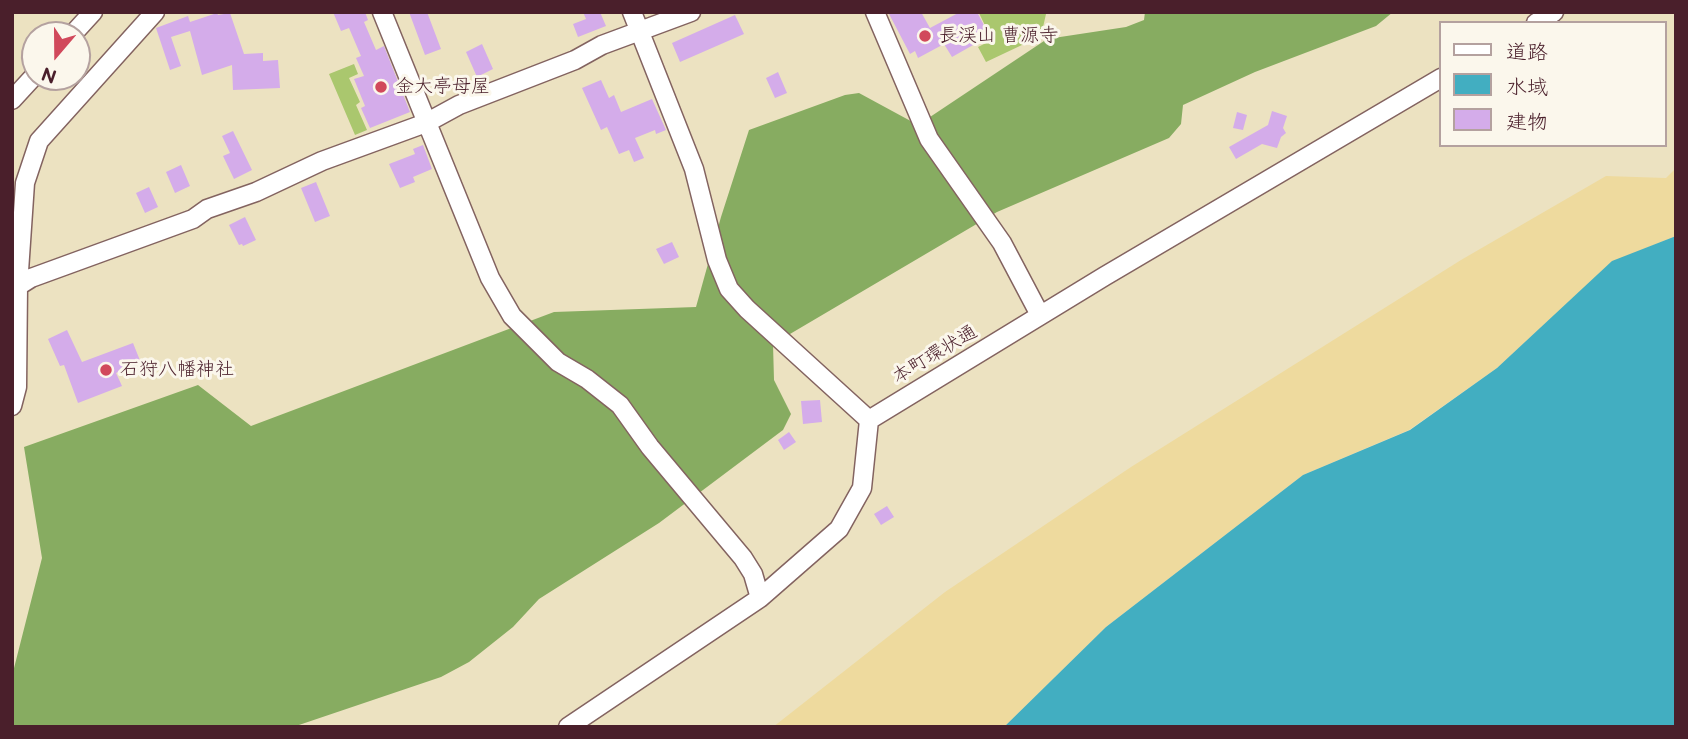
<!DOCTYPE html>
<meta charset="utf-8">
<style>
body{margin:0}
#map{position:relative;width:1688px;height:739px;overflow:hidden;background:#ece2c1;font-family:"Balsamiq Sans","Klee One",sans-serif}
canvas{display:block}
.frame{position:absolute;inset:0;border:14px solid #4a1f2b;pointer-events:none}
.legend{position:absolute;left:1439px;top:21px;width:228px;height:126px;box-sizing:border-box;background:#fbf7ec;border:2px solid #b4a19f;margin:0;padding:9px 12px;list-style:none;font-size:21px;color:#4a1f2b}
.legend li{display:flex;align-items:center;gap:14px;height:35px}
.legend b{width:35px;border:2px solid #b4a19f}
.north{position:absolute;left:21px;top:21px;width:70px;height:70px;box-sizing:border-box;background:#fbf7ec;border:2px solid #b4a19f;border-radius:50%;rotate:200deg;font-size:19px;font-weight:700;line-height:28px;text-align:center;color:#4a1f2b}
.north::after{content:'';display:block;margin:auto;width:24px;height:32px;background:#d1495b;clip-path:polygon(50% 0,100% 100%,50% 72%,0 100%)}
</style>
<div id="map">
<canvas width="1688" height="739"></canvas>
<div class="frame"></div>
<ul class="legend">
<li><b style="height:9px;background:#fff"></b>道路</li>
<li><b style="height:19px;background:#42aec1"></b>水域</li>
<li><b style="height:19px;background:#d4acea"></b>建物</li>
</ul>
<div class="north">N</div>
</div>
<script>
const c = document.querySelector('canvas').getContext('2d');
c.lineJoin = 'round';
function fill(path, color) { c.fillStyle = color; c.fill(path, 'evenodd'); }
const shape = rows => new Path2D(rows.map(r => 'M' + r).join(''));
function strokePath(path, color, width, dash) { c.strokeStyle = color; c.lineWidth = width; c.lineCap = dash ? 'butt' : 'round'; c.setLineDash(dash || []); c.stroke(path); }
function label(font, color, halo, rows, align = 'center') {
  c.font = font + ' "Balsamiq Sans","Klee One",sans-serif'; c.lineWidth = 6; c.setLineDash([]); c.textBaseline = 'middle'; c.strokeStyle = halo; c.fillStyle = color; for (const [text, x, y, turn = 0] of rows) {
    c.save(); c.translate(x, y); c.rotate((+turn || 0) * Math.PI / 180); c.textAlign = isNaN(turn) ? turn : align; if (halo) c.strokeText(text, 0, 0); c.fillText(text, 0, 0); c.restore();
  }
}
fill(shape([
 [981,12,1045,12,1046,14,1041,36,986,62,978,47,992,40,979,13],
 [354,64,358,74,349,78,360,102,356,105,367,130,355,135,329,74]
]), '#aac76e');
fill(shape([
 [1145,12,1393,12,1376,26,1255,72,1183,105,1181,124,1169,138,997,212,773,344,774,380,791,414,783,430,659,523,539,599,513,627,469,662,441,677,293,727,12,727,12,676,42,558,24,447,198,385,251,426,554,312,696,307,721,217,749,130,845,95,859,93,918,125,1047,39,1126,27,1144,20]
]), '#87ac61');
fill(shape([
 [1676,168,1676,236,1612,262,1497,368,1409,430,1303,475,1106,627,1004,727,773,727,945,592,1131,467,1461,260,1606,176,1666,178]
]), '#eeda9e');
fill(shape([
 [1676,236,1676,727,1004,727,1106,627,1303,475,1410,430,1497,368,1612,261]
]), '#42aec1');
fill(shape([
 [333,12,365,12,368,20,364,22,376,50,384,46,410,112,370,128,361,108,365,106,354,79,364,76,356,58,361,56,349,28,341,31],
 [409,12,427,12,441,49,425,55],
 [583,12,600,12,606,26,578,37,573,24,586,19],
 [888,12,921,12,930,28,960,12,977,12,988,33,981,37,982,40,952,57,944,44,918,58,915,51,910,54],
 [217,13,218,15,230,13,244,54,263,53,263,61,278,60,280,88,233,90,232,65,202,75,190,31,171,37,181,66,170,70,156,28,188,16,190,22],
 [735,15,744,34,680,62,672,43],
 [482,44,493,69,477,77,466,52],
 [778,72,787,93,775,98,766,78],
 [601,80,609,98,614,95,621,112,652,99,666,130,656,134,655,130,635,138,644,158,634,162,629,150,619,154,607,127,601,130,582,88],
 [1272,111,1287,116,1283,128,1286,133,1281,137,1277,148,1262,144,1236,159,1229,147,1268,125],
 [1237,112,1247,115,1243,130,1233,128],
 [233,131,252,170,234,179,223,156,230,153,222,136],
 [423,145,432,169,413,177,415,182,400,188,389,164,415,154,413,149],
 [181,165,190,186,175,193,166,172],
 [316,182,330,216,315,222,301,188],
 [149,187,158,207,145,213,136,193],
 [245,217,256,240,243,246,242,244,239,245,229,225],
 [672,242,679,257,664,264,656,249],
 [67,330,82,362,133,343,141,363,116,373,122,386,78,403,64,365,60,366,48,339],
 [820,400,822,422,803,424,801,401],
 [789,432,796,442,784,450,778,440],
 [887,506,894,517,881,525,874,514]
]), '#d4acea');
const minor = shape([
 [382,12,490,278,512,316,558,362,587,379,620,405,650,447,743,558,753,574,760,598],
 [632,12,694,169,717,260,729,289,747,309,869,420,1105,276,1441,78],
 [875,12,929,139,1002,243,1040,315],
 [1536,23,1554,12],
 [72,35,93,12],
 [12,100,35,75],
 [12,290,31,278,193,219,207,209,256,192,322,161,426,123,459,105,575,60,602,45,691,12],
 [12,406,17,387,18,286,25,183,39,141,155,12],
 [568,727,760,598,839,529,862,488,869,420]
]);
strokePath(minor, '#836360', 21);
strokePath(minor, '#fff', 18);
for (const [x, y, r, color] of [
 [925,36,7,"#d1495b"],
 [381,87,7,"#d1495b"],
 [106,370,7,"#d1495b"]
]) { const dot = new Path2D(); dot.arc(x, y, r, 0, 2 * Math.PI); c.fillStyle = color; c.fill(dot); strokePath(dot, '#fbf7ec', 2.5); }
label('19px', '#4a1f2b', '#fbf7ec', [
 ["長渓山 曹源寺",939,36],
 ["金大亭母屋",395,87],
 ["石狩八幡神社",120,370]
], 'left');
label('19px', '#4a1f2b', '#fbf7ec', [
 ["本町環状通",935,355,-31]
]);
</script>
